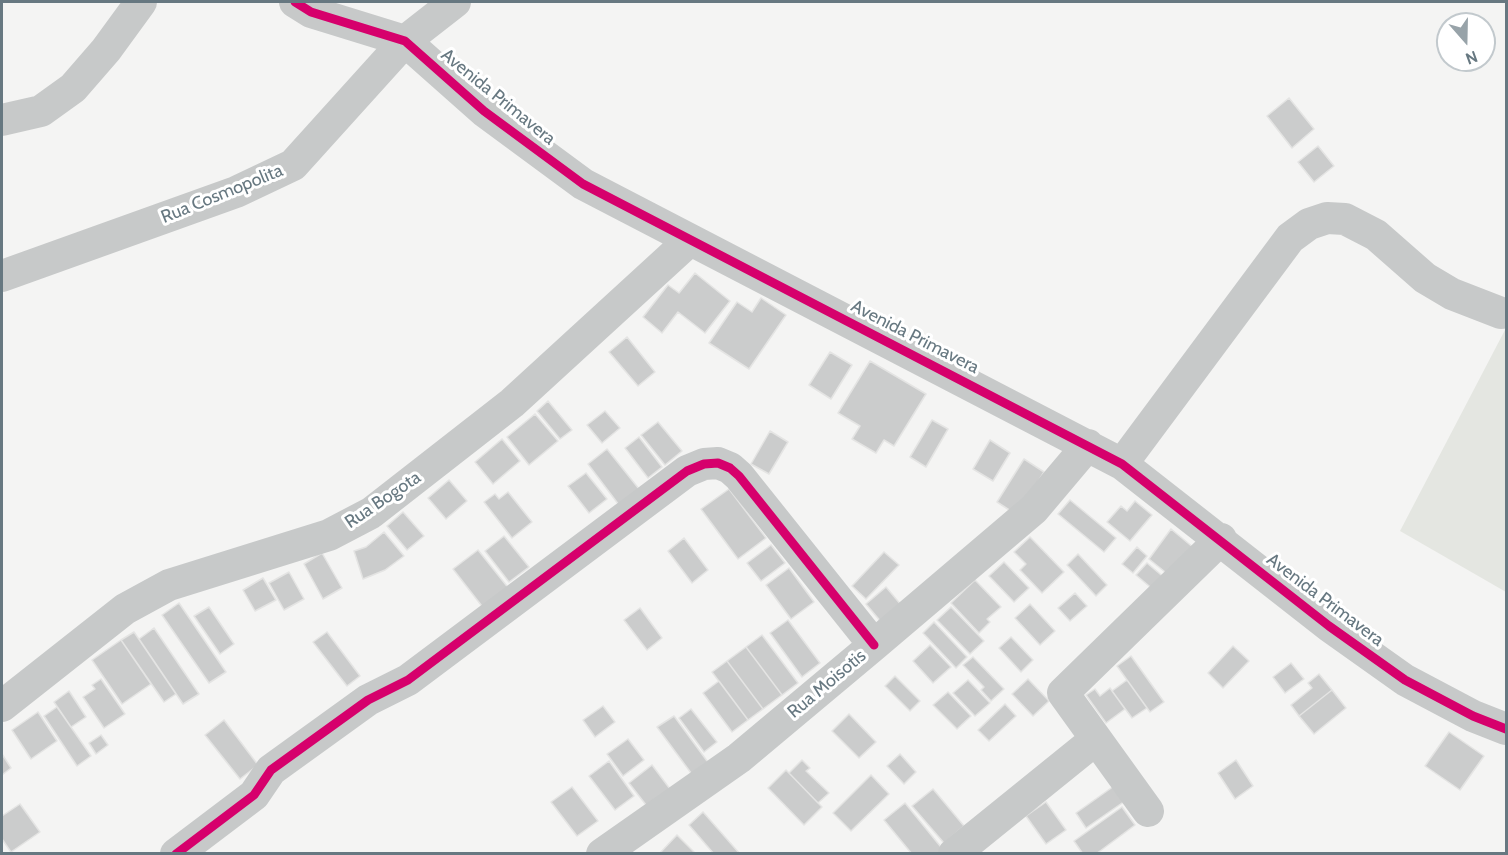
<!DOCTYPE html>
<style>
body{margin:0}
#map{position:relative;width:1508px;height:855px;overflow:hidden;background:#f4f4f3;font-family:Cabin,sans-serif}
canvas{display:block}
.frame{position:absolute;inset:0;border:3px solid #677881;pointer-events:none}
.north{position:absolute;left:1436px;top:12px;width:60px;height:60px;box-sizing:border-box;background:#fff;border:2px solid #c2c9cd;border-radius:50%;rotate:160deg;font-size:16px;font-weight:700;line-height:24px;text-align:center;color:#677881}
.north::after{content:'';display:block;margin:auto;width:21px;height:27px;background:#98a3a9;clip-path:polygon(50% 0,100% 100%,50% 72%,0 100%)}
</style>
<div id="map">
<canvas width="1508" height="855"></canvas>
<div class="frame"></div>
<div class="north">N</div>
</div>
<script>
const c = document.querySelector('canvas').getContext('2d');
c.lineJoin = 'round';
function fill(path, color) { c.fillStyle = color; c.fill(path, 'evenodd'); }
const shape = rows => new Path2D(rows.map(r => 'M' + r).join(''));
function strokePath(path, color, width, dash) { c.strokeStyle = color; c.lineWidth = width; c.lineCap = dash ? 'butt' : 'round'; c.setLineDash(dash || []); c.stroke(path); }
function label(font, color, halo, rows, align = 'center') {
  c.font = font + ' Cabin,sans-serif'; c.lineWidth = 6; c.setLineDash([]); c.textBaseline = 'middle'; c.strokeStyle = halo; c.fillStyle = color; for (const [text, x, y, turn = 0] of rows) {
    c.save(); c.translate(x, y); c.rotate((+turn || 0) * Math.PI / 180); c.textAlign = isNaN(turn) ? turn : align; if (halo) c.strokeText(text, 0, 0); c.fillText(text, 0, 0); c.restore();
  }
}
fill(shape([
 [1506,328,1506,592,1400,531]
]), '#e4e6e1');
const building = shape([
 [1289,98,1314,129,1292,148,1267,116,1289,98],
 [1318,146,1334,166,1314,182,1298,162,1318,146],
 [695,273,730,301,705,333,678,312,662,333,643,317,668,285,679,293,695,273],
 [761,298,786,315,749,369,709,343,737,302,752,312,761,298],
 [627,337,655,372,638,386,609,352,627,337],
 [830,352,852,365,831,399,809,385,830,352],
 [870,361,926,394,894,446,884,440,876,453,852,439,860,426,838,413,870,361],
 [548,401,572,430,560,439,537,411,548,401],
 [605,411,620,428,602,443,587,425,605,411],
 [535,414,558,441,529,465,507,437,535,414],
 [932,420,948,429,926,467,910,457,932,420],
 [658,422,682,451,665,465,641,435,658,422],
 [770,431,788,442,769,474,751,464,770,431],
 [639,437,662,467,648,478,625,448,639,437],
 [502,439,520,461,493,484,475,462,502,439],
 [990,440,1010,453,993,481,973,469,990,440],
 [607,449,639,489,619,505,588,464,607,449],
 [1024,459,1044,472,1017,515,997,502,1024,459],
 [586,473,607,499,589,513,568,486,586,473],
 [449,480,467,501,446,519,428,498,449,480],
 [729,489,766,538,738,559,701,509,729,489],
 [508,492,532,522,512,538,484,502,495,494,499,499,508,492],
 [1070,500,1116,538,1104,552,1058,514,1070,500],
 [1135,501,1152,515,1130,541,1107,522,1121,506,1127,511,1135,501],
 [403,512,424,536,407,550,387,526,403,512],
 [1171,529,1200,553,1170,576,1149,559,1171,529],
 [384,532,404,556,385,570,363,579,354,551,366,547,384,532],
 [504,536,529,567,509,582,485,551,504,536],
 [1030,537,1064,572,1042,593,1020,570,1026,564,1014,552,1030,537],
 [684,538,708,570,692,583,668,551,684,538],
 [771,545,785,563,761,581,747,563,771,545],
 [1137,547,1147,556,1133,573,1122,564,1137,547],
 [478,550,510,590,485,610,453,569,478,550],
 [884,552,899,565,866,599,852,586,884,552],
 [322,553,342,588,323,599,304,564,322,553],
 [1078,554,1107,585,1096,596,1067,565,1078,554],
 [1004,562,1029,588,1014,602,989,576,1004,562],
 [1147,563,1166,579,1155,591,1136,575,1147,563],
 [789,568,814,602,791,619,766,585,789,568],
 [289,572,304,599,284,610,269,583,289,572],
 [263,578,276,600,255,611,243,590,263,578],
 [975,580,1001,607,987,619,990,622,979,633,951,603,975,580],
 [886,587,902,606,882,623,866,604,886,587],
 [1075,593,1087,606,1070,621,1058,608,1075,593],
 [179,603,226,672,209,683,162,615,179,603],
 [1030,604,1055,631,1040,645,1015,618,1030,604],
 [209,607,234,644,220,654,194,616,209,607],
 [951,607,984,641,970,654,937,620,951,607],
 [640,608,662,638,647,650,624,620,640,608],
 [788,620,820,663,802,677,770,633,788,620],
 [934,622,967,657,956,668,923,633,934,622],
 [154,628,199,694,183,704,139,639,154,628],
 [134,632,176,694,164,702,121,640,134,632],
 [327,632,360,676,347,686,313,642,327,632],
 [762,635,798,683,782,695,746,647,762,635],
 [1011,637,1033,660,1021,672,999,648,1011,637],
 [121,640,151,684,122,704,92,660,121,640],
 [930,645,951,667,933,683,913,661,930,645],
 [1233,646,1249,661,1223,688,1208,673,1233,646],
 [746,647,782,695,763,709,727,661,746,647],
 [1131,656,1164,702,1150,712,1117,666,1131,656],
 [973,657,1004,689,991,701,981,690,984,687,963,665,973,657],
 [727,661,763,709,748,720,712,672,727,661],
 [1291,663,1304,679,1285,693,1273,677,1291,663],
 [1319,674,1332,690,1299,716,1291,705,1312,688,1308,683,1319,674],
 [895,676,920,701,910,711,885,686,895,676],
 [101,679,125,714,104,728,83,697,95,689,92,685,101,679],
 [1028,679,1049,701,1033,716,1012,694,1028,679],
 [968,680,990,703,975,716,953,693,968,680],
 [1127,680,1147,708,1132,718,1112,691,1127,680],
 [719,681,748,720,732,732,703,693,719,681],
 [1110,688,1125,709,1106,723,1086,695,1095,689,1100,696,1110,688],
 [1332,690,1346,708,1314,734,1299,716,1332,690],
 [69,691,86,717,71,727,54,702,69,691],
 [948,692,971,716,957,729,933,705,948,692],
 [1005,704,1016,716,989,741,978,730,1005,704],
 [603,706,615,722,595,737,583,720,603,706],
 [57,707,91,756,77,766,44,716,57,707],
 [691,709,717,742,704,752,679,718,691,709],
 [38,712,57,741,31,759,12,730,38,712],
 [849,714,876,742,859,758,832,731,849,714],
 [674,716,710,765,694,777,657,727,674,716],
 [224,720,258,765,240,779,205,735,224,720],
 [1449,732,1484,756,1460,790,1425,766,1449,732],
 [101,735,108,745,96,754,89,743,101,735],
 [628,739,644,760,623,776,607,754,628,739],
 [2,754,11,768,2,775,2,754],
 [900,754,916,772,904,784,887,766,900,754],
 [802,760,810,768,806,771,829,793,818,803,789,773,802,760],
 [1236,760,1253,786,1235,799,1218,773,1236,760],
 [609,761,634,796,615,810,589,776,609,761],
 [652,765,673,793,650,810,629,783,652,765],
 [786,770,822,807,804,825,768,788,786,770],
 [871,775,889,794,851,831,833,813,871,775],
 [1114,786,1125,801,1086,828,1076,813,1114,786],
 [572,787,598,821,577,836,551,802,572,787],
 [933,789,964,826,944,843,912,806,933,789],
 [1046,802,1066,830,1046,844,1026,816,1046,802],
 [905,803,945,852,943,854,912,854,884,820,905,803],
 [20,804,40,832,11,852,2,839,2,816,20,804],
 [1122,807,1135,825,1096,854,1083,854,1074,841,1122,807],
 [703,812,740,854,714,854,689,825,703,812],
 [677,835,696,854,659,854,677,835]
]);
fill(building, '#cbcccc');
strokePath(building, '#e4e4e3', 1.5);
strokePath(shape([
 [295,2,311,12,405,41,484,111,583,184,1122,464,1329,626,1405,680,1473,716,1506,729],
 [2,120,41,111,73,88,106,50,141,2],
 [2,276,236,192,293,165,405,41,455,2],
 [1122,464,1290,238,1309,224,1327,218,1345,219,1376,235,1425,278,1452,294,1501,313],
 [2,706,125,609,169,585,329,535,371,513,512,403,690,240],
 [1148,811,1063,693,1221,539],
 [176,854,254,795,271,770,368,700,408,680,687,471,704,464,718,463,730,468,739,476,874,645],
 [602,854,739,758,874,645,1034,509,1088,445],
 [954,854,1095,740]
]), '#c7c9c9', 32);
strokePath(shape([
 [295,2,311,12,405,41,484,111,583,184,1122,464,1329,626,1405,680,1473,716,1506,729],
 [176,854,254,795,271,770,368,700,408,680,687,471,704,464,718,463,730,468,739,476,874,645]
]), '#d6006c', 9);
label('18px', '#677881', '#fff', [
 ["Avenida Primavera",498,97,39],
 ["Rua Cosmopolita",222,194,-22],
 ["Avenida Primavera",915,337,27],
 ["Rua Bogota",383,500,-34],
 ["Avenida Primavera",1325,600,37],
 ["Rua Moisotis",827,684,-40]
]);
</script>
